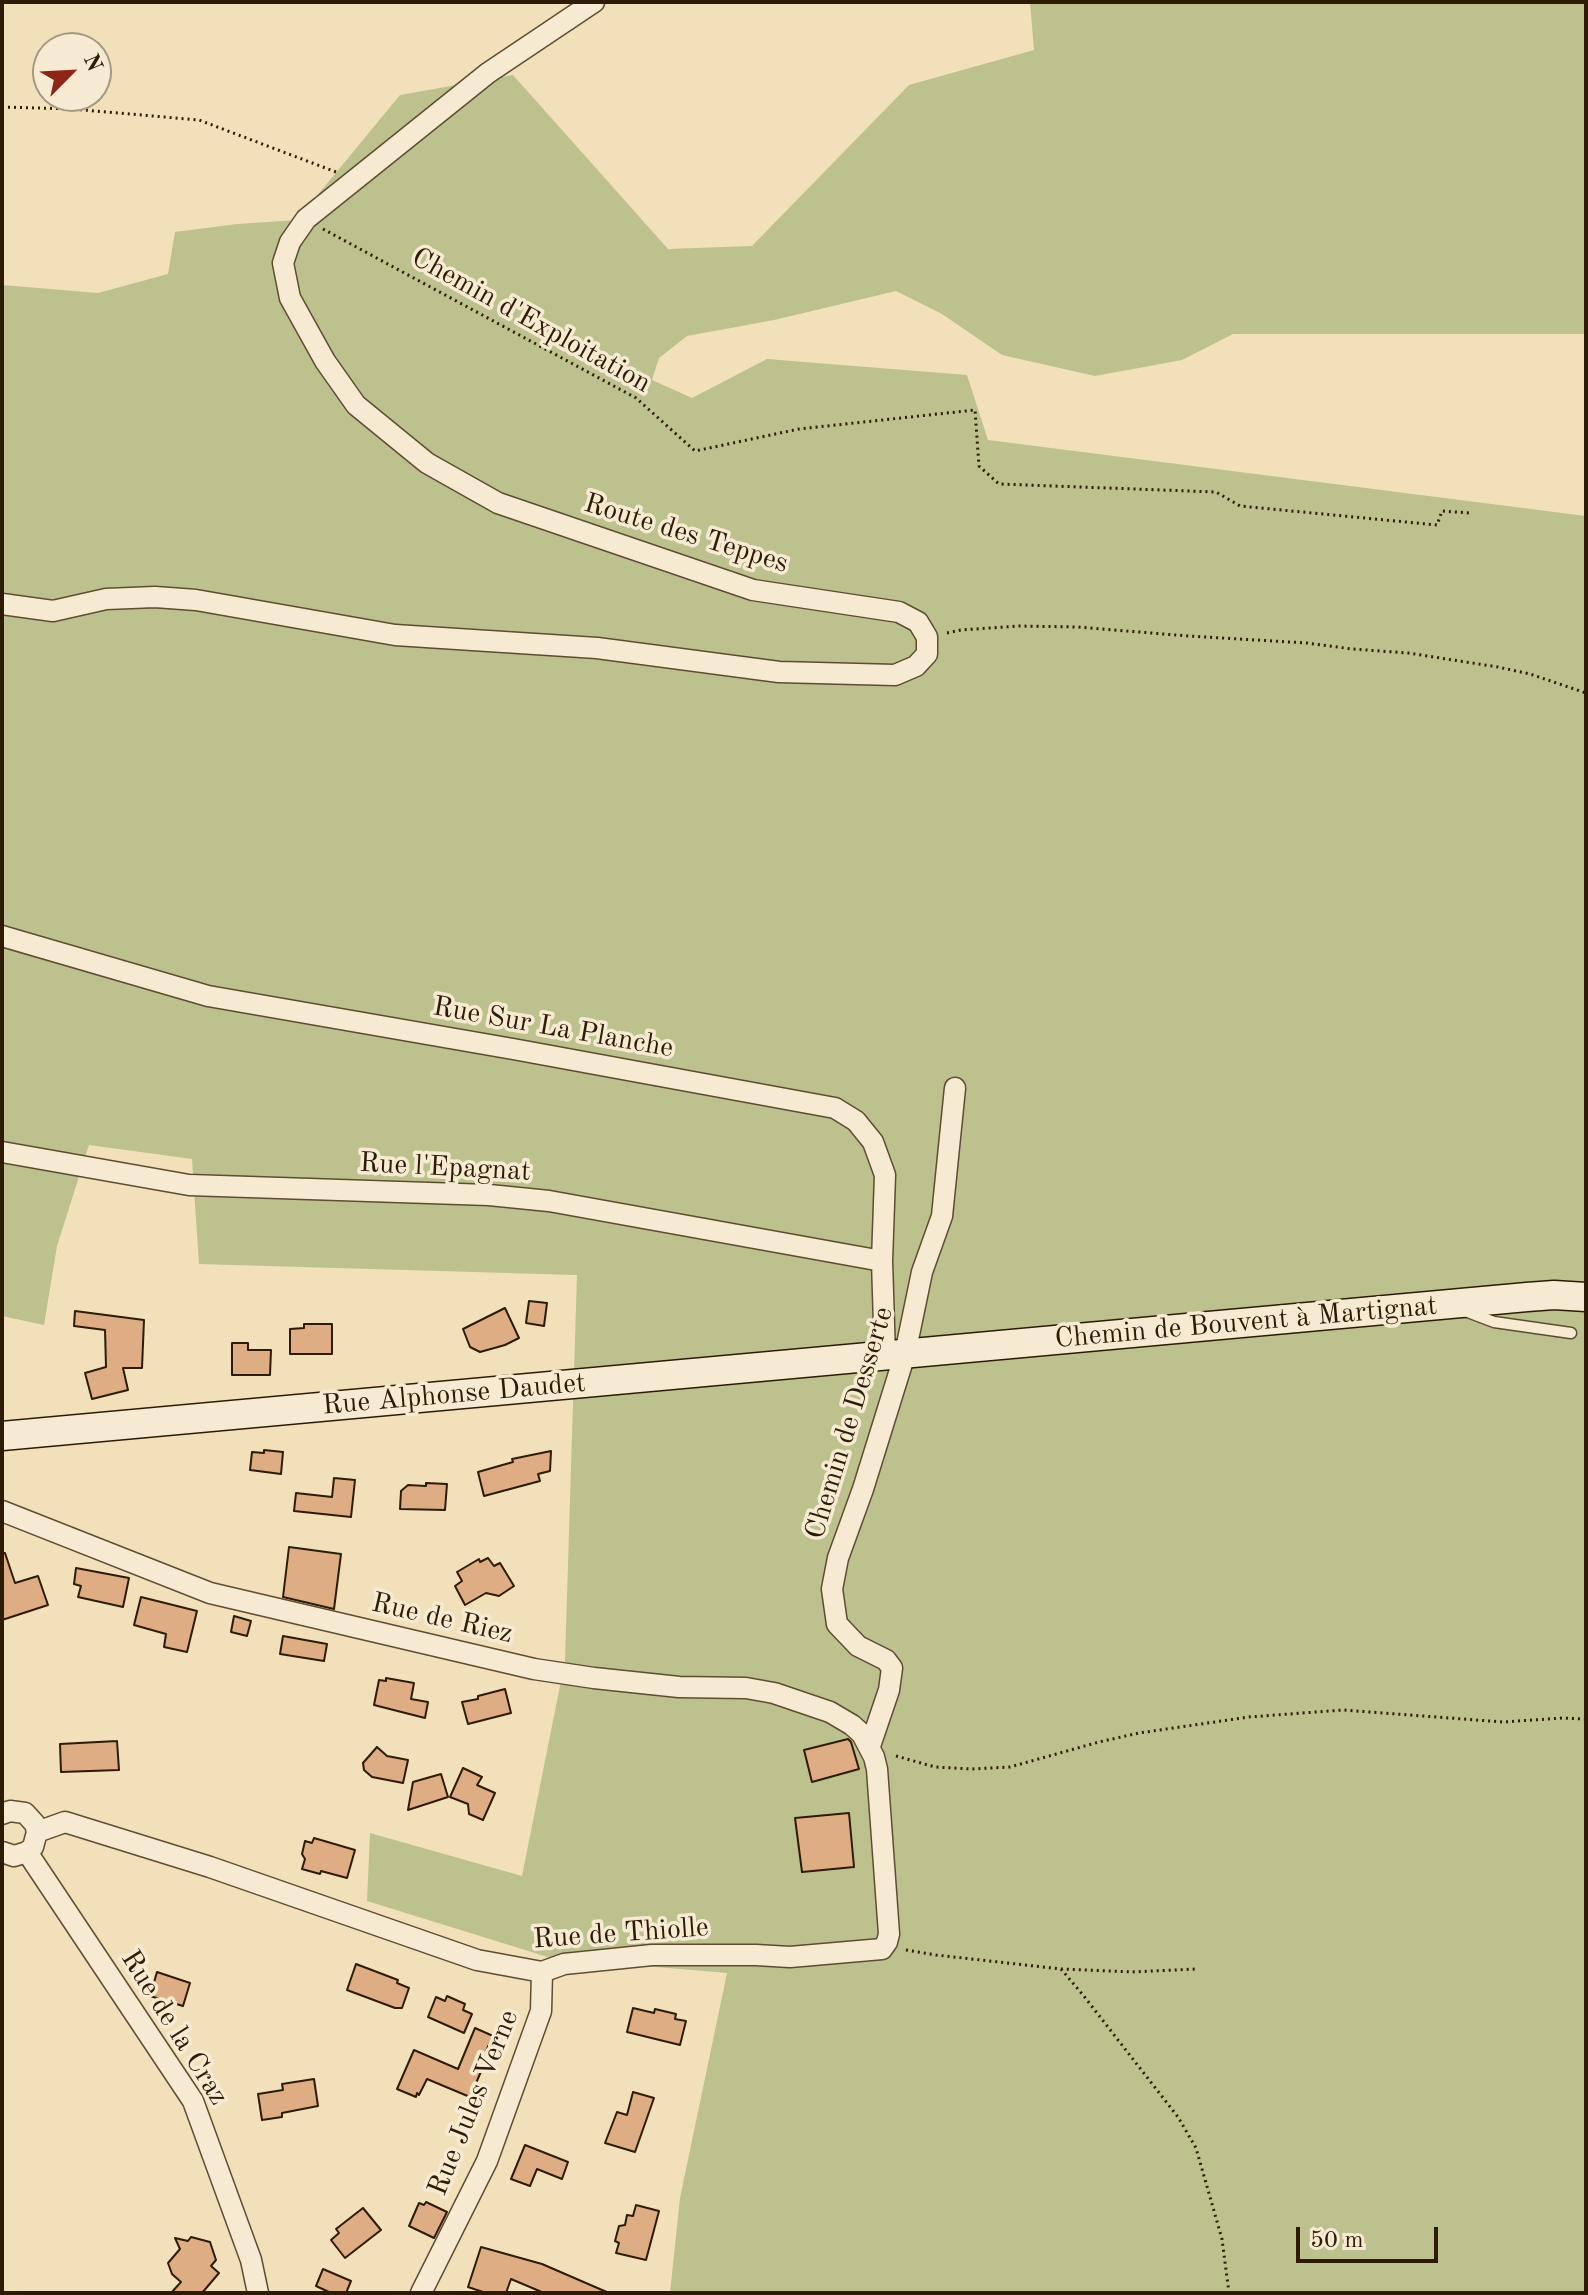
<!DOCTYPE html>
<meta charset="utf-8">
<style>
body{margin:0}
#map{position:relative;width:1588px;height:2295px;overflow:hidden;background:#f1e0b9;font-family:"Old Standard TT",serif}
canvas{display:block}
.frame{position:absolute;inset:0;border:4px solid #2e1b06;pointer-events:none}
.north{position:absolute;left:32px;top:32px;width:80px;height:80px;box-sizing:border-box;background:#f6ebd2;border:2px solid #a69880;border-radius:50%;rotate:66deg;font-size:22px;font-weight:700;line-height:32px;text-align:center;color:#2e1b06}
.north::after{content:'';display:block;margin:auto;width:28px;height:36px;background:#8f2418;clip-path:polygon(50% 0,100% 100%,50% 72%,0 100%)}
.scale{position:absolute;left:1296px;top:2227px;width:142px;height:36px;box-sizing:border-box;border:4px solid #2e1b06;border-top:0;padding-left:10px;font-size:24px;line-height:28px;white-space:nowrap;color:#2e1b06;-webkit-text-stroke:6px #f6ebd2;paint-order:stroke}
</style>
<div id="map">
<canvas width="1588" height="2295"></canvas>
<div class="frame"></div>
<div class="north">N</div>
<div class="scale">50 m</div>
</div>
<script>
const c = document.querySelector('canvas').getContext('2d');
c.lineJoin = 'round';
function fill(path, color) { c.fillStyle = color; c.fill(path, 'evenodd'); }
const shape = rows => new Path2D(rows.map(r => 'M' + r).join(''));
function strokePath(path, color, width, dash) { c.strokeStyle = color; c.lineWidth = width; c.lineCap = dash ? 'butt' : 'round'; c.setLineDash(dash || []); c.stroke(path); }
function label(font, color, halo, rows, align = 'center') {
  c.font = font + ' "Old Standard TT",serif'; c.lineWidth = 7; c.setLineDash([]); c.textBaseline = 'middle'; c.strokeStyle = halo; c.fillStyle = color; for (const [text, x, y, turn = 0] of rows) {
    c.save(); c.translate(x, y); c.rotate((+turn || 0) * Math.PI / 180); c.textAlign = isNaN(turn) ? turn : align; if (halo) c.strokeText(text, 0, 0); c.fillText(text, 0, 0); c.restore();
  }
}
fill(shape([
 [1030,2,1586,2,1586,334,1233,334,1182,360,1095,376,1002,355,942,314,896,291,774,320,687,336,659,358,652,380,692,398,767,359,967,375,988,440,1586,516,1586,2293,670,2293,680,2198,727,1973,551,1958,367,1901,370,1833,522,1876,565,1661,577,1275,199,1264,192,1159,89,1145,57,1246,44,1325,2,1316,2,285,98,293,168,274,175,232,237,224,297,220,400,95,513,75,668,249,752,246,909,85,1034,50]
]), '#bdc18d');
const building = shape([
 [529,1301,547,1303,544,1326,526,1323,529,1301],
 [505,1308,519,1338,505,1345,480,1352,470,1347,463,1329,505,1308],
 [75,1311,144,1320,142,1368,123,1368,128,1390,92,1399,85,1373,106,1367,105,1330,74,1326,75,1311],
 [304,1324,332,1324,332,1354,290,1354,290,1329,304,1328,304,1324],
 [232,1343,248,1343,248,1350,271,1350,270,1375,232,1375,232,1343],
 [264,1450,283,1452,281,1474,250,1470,252,1452,264,1453,264,1450],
 [551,1451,550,1471,538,1474,540,1481,484,1496,478,1472,513,1462,512,1459,551,1451],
 [334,1478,355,1480,351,1517,294,1511,296,1493,332,1497,334,1478],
 [426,1483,447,1484,445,1510,400,1509,401,1491,408,1485,426,1486,426,1483],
 [289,1547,341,1554,334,1609,283,1597,289,1547],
 [2,1553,5,1553,15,1583,38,1576,48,1605,2,1620,2,1553],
 [488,1558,494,1566,500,1563,514,1586,499,1596,486,1593,465,1605,455,1586,462,1581,457,1572,479,1559,480,1562,488,1558],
 [76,1568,129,1578,123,1607,78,1597,81,1586,74,1584,76,1568],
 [141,1597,197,1611,187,1652,164,1647,166,1634,134,1625,141,1597],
 [234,1616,251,1621,247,1636,231,1632,234,1616],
 [283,1636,327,1644,324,1661,280,1654,283,1636],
 [386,1678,414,1683,411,1699,428,1702,425,1718,374,1705,379,1680,386,1681,386,1678],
 [505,1689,511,1713,468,1724,462,1702,478,1699,478,1696,505,1689],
 [848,1739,851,1742,859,1769,812,1782,804,1750,848,1739],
 [117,1741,119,1770,61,1772,60,1744,117,1741],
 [377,1747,387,1756,408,1760,403,1783,372,1777,364,1770,363,1763,377,1747],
 [463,1768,482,1777,477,1785,495,1793,483,1820,469,1814,468,1804,450,1797,463,1768],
 [441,1774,448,1797,408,1810,413,1782,441,1774],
 [849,1813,854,1867,802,1872,795,1818,849,1813],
 [314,1838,355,1850,347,1878,321,1871,320,1874,302,1869,305,1859,302,1854,305,1841,312,1843,314,1838],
 [356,1964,398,1980,397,1983,409,1988,402,2008,395,2008,347,1990,356,1964],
 [157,1972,190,1983,183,2006,150,1996,157,1972],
 [447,1996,465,2004,463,2010,472,2014,464,2033,428,2017,436,1997,445,2001,447,1996],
 [633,2008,654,2013,655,2009,676,2014,675,2019,686,2021,680,2045,627,2032,633,2008],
 [475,2028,493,2036,486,2051,489,2053,470,2097,427,2079,419,2095,417,2093,416,2097,397,2089,414,2050,458,2069,475,2028],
 [314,2079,318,2106,282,2113,282,2117,262,2120,258,2094,283,2090,282,2084,314,2079],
 [633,2092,654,2098,635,2152,605,2143,617,2112,627,2115,633,2092],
 [525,2145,568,2162,562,2179,537,2169,530,2186,511,2179,525,2145],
 [426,2202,447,2212,434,2238,409,2226,419,2203,424,2205,426,2202],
 [636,2205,659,2211,646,2260,616,2253,619,2243,615,2241,619,2226,625,2225,627,2215,633,2216,636,2205],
 [363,2208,381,2230,345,2258,331,2240,339,2233,336,2229,363,2208],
 [191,2237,210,2242,216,2260,211,2266,219,2273,202,2293,171,2293,181,2282,172,2274,168,2263,180,2249,175,2238,188,2241,191,2237],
 [481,2247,542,2264,609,2293,544,2293,511,2279,506,2293,486,2293,468,2287,481,2247],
 [323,2269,351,2281,346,2293,331,2293,316,2286,323,2269]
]);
fill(building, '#dead83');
strokePath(building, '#2e1b06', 2);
const lane = shape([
 [1465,1311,1494,1322,1571,1333]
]);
const street = shape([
 [2,604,53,611,106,599,155,597,196,600,395,635,597,648,779,672,895,675,916,666,927,654,927,637,918,622,899,612,753,590,498,503,427,463,356,405,325,361,290,298,283,263,290,242,306,219,488,73,594,2],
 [2,936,208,996,513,1049,835,1108,856,1121,873,1142,885,1175,882,1261,885,1356],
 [2,1152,189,1185,489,1195,549,1201,882,1261],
 [2,1511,210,1593,534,1669,594,1678,679,1687,746,1688,774,1693,830,1712,852,1725,862,1734,874,1757,877,1769,889,1934,887,1942,882,1949,790,1957,756,1955,652,1955,564,1964,542,1972,477,1960,210,1867,65,1822,37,1832],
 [870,1746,889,1690,892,1668,886,1660,858,1646,837,1624,832,1589,838,1558,863,1489,905,1354,922,1272,942,1216,955,1088],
 [2,1814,10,1811,25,1813,35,1824,37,1832,33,1847,27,1852,14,1856,2,1852],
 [27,1852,193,2101,251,2260,258,2293],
 [421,2293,487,2161,541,2011,542,1972]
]);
const secondary = shape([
 [2,1436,1527,1297,1554,1295,1586,1297]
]);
strokePath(lane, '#5f4c33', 13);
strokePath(street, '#5f4c33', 23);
strokePath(secondary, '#2e1b06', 31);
strokePath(shape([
 [2,107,72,109,199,120,336,172],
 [323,229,636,398,695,451,799,429,975,410,979,466,999,484,1216,492,1240,506,1437,525,1442,511,1470,513],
 [947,633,961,630,1019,626,1078,627,1188,636,1307,643,1352,649,1408,653,1498,667,1530,674,1586,693],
 [896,1756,935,1767,972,1769,1010,1767,1099,1742,1139,1733,1249,1717,1343,1710,1503,1722,1563,1718,1586,1719],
 [906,1950,936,1955,1061,1969,1132,1972,1196,1969],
 [1061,1969,1083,1995,1178,2117,1196,2148,1222,2239,1229,2293]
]), '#2e1b06', 3, [2, 4]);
strokePath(lane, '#f6ebd2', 10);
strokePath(street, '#f6ebd2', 20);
strokePath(secondary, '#f6ebd2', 28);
label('28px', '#2e1b06', '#f6ebd2', [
 ["Chemin d'Exploitation",531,321,29],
 ["Route des Teppes",686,534,17],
 ["Rue Sur La Planche",553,1028,10],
 ["Rue l'Epagnat",445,1168,3],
 ["Chemin de Bouvent à Martignat",1246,1323,-5],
 ["Rue Alphonse Daudet",454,1395,-5],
 ["Chemin de Desserte",850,1423,-73],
 ["Rue de Riez",442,1619,13],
 ["Rue de Thiolle",621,1934,-4],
 ["Rue de la Craz",174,2028,58],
 ["Rue Jules Verne",474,2103,-68]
]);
</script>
